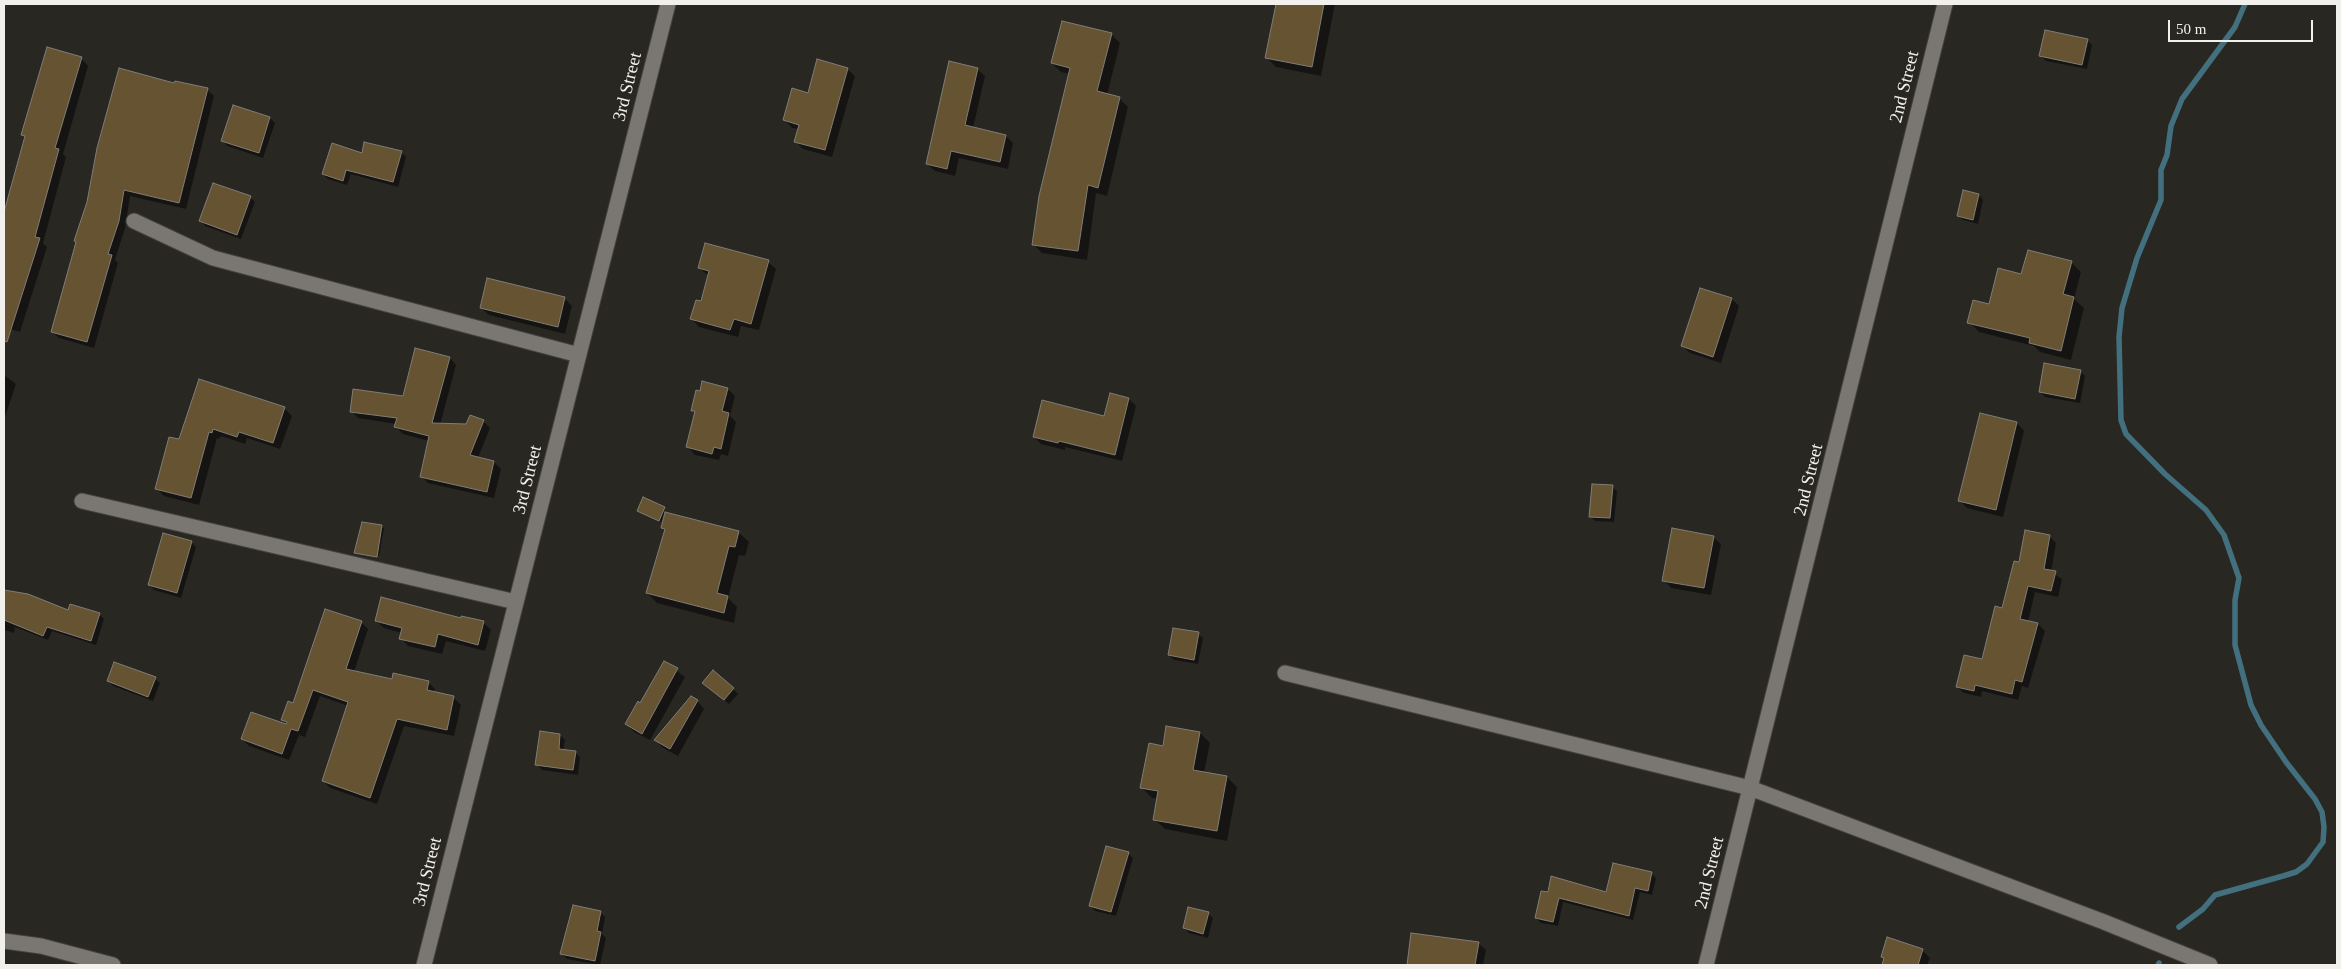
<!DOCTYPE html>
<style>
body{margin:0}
#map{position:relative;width:2341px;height:969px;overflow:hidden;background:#292722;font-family:"Times New Roman",serif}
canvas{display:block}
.frame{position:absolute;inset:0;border:5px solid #f2f0ed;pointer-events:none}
.scale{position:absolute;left:2168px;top:20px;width:145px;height:22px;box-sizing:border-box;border:2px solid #f2f0ed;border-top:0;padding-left:6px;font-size:15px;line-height:18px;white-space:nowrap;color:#f2f0ed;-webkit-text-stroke:4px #292722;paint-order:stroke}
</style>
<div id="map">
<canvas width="2341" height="969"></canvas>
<div class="frame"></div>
<div class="scale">50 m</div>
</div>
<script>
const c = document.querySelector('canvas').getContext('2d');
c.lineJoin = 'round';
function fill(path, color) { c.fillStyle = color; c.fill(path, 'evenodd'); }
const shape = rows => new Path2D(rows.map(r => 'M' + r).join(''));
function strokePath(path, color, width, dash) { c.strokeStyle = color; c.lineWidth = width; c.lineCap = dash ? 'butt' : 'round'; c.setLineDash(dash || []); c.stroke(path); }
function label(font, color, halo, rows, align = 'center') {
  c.font = font + ' "Times New Roman",serif'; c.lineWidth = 4; c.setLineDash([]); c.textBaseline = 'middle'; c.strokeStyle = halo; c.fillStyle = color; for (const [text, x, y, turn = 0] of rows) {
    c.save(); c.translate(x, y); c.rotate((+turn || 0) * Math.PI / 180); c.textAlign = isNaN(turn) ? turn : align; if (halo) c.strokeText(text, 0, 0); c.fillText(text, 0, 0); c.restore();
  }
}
fill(shape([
 [1277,4,1335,4,1321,76,1276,67,1267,58],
 [1111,34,1120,43,1107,95,1119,98,1128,107,1107,196,1096,193,1087,260,1042,253,1033,244,1070,74,1061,72,1052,63],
 [2087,40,2092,45,2087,69,2046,61,2041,56],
 [81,58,88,66,63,154,66,157,43,243,47,247,20,332,4,327,4,217,26,137,23,135],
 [847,69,855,76,832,157,803,149,795,141,799,129,792,128,785,120,808,94],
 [977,69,985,76,973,128,1006,136,1013,143,1008,169,959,158,955,176,935,171,927,164],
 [175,85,207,90,214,96,186,209,130,196,125,228,115,260,118,263,94,348,59,338,52,332,88,203],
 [234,106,270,118,275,123,263,158,227,146,223,141],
 [401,152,406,157,398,187,351,174,347,185,328,179,323,174,362,154],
 [1979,195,1983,200,1978,224,1963,220,1958,216],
 [250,197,255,202,241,239,205,226,201,221],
 [768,262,776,269,759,330,741,326,738,337,699,327,692,319,702,303,709,276,699,268],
 [2071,262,2081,272,2074,299,2084,308,2071,360,2040,352,2034,346,1979,332,1969,322,2022,275],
 [1701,289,1732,299,1739,306,1721,363,1690,353,1682,346],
 [564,298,572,306,565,334,489,315,481,308],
 [450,358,456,365,440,425,467,425,483,421,490,428,478,458,494,462,501,469,494,498,428,483,421,476,429,441,403,434,396,427,396,424,358,418,351,411,404,397],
 [2080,371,2085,376,2080,403,2045,397,2040,392],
 [4,375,16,384,4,420],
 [200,381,284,408,292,416,280,449,247,438,245,444,221,436,219,439,217,438,199,505,164,496,156,488,180,441],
 [728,389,735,396,730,416,736,422,728,456,721,454,719,460,695,455,688,447,696,414,692,410],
 [1111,395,1129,399,1136,406,1122,461,1065,447,1065,450,1041,444,1034,437,1105,417],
 [2017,423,2024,431,2003,517,1967,508,1959,500],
 [1612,487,1617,491,1614,522,1595,521,1590,516],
 [664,508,665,513,738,532,749,542,745,556,739,555,728,598,737,607,734,623,657,603,647,593,666,532,662,528,665,517,661,522,638,511],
 [363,522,384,528,379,556,356,552],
 [1713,537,1721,544,1711,595,1671,588,1664,580],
 [2050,537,2056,543,2051,572,2062,579,2058,597,2035,592,2028,622,2038,624,2045,631,2028,688,2022,686,2018,700,1982,691,1981,697,1964,693,1957,687,1983,660,2020,564],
 [191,542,196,547,181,598,154,590,149,585],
 [4,590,28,595,68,611,99,614,104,619,96,645,52,631,48,640,15,627,14,633,4,630],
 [461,620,483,622,491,630,485,651,446,641,442,654,408,646,401,638,402,633,384,628,376,621],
 [361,622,368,629,354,672,392,680,428,682,435,689,434,693,454,698,461,705,454,736,404,726,377,804,330,788,323,781,348,706,320,696,305,737,299,735,289,760,249,746,242,739,290,727,282,720],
 [1198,634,1203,638,1198,664,1174,660,1169,655],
 [665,662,685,677,650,740,634,732,626,724,641,704],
 [155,679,160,683,153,701,113,686,108,681],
 [709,687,733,689,738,694,729,704],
 [697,701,704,709,678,756,663,748,655,740],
 [1200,733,1210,743,1204,773,1227,777,1237,787,1227,841,1165,829,1154,819,1158,799,1152,798,1142,788,1164,747],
 [560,735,565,740,563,751,575,752,580,757,578,775,542,770,537,765],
 [1128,853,1133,858,1116,916,1095,911,1090,906],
 [1651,873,1656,878,1652,895,1640,892,1633,920,1563,902,1558,926,1541,923,1536,918,1549,894,1607,894],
 [600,912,605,917,602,934,606,938,600,965,567,959,562,954],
 [1208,913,1213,918,1208,938,1189,933,1184,928],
 [1413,934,1478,943,1486,950,1483,965,1408,965],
 [1922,950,1930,958,1927,965,1883,965,1885,959,1882,956]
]), '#0007');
strokePath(shape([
 [2179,927,2203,909,2215,895,2283,876,2296,872,2307,864,2323,842,2324,827,2322,812,2315,799,2286,762,2261,725,2251,705,2235,645,2235,600,2239,578,2224,535,2206,510,2165,474,2126,434,2121,420,2119,337,2122,308,2137,258,2161,200,2161,170,2167,155,2171,126,2182,99,2235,27,2245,4],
 [2158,965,2159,963]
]), '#43707e', 5.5);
const building = shape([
 [1276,4,1324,4,1312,67,1265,58,1276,4],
 [1062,21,1112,33,1097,91,1120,97,1098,188,1088,185,1078,251,1032,245,1039,196,1070,68,1051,63,1062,21],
 [2045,30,2088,39,2082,65,2039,56,2045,30],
 [47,47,82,57,55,148,59,149,35,237,40,238,7,342,4,341,4,212,25,136,21,135,47,47],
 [817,59,848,68,825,150,794,142,799,125,783,120,792,88,808,93,817,59],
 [949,61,978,68,965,125,1006,135,1000,162,951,151,947,169,926,164,949,61],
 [119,68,174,83,175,81,208,88,179,203,124,190,119,221,108,254,112,255,87,342,51,332,76,242,74,241,87,202,97,148,119,68],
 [233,105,270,117,259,153,221,141,233,105],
 [364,142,402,151,393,182,346,170,343,181,322,174,332,143,362,153,364,142],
 [213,183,251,196,237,235,199,221,213,183],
 [1963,190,1979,194,1973,220,1957,216,1963,190],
 [705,243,769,260,751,324,734,319,730,330,690,319,696,300,701,301,709,271,698,268,705,243],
 [2028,250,2072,261,2063,294,2074,297,2061,351,2029,343,2030,338,1967,323,1973,300,1989,304,1998,268,2021,274,2028,250],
 [487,278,565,297,558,327,480,308,487,278],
 [1700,288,1732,298,1713,357,1681,346,1700,288],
 [415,348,450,357,432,423,466,424,470,415,484,420,470,455,494,461,487,492,420,477,429,436,394,427,397,418,350,412,353,389,403,396,415,348],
 [2044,363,2081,370,2075,399,2039,392,2044,363],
 [199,379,285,407,273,443,239,432,237,437,213,429,212,433,209,432,191,498,155,489,169,437,179,439,199,379],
 [702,381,728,388,722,411,729,413,721,449,714,447,712,454,686,447,695,411,691,411,696,390,700,391,702,381],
 [1110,393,1129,398,1115,455,1059,441,1058,443,1033,437,1042,400,1104,416,1110,393],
 [1980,413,2017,422,1996,510,1958,501,1980,413],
 [1592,484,1613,485,1610,518,1589,517,1592,484],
 [643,497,665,507,659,521,637,511,643,497],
 [665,512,739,531,735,547,729,546,717,593,728,596,724,613,646,593,665,529,661,528,665,512],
 [362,522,382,525,377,557,354,553,362,522],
 [1672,528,1714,536,1704,588,1662,581,1672,528],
 [2025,530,2050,535,2044,569,2056,571,2051,591,2028,586,2020,619,2038,623,2022,682,2015,680,2012,694,1975,685,1974,691,1956,687,1964,655,1982,659,1995,606,2002,608,2014,561,2019,562,2025,530],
 [163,533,192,541,177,593,148,585,163,533],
 [4,590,28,594,68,610,70,604,100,613,91,641,47,627,43,636,4,620,4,590],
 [381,597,461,618,461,616,484,621,478,645,438,634,435,647,399,639,402,628,375,621,381,597],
 [325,609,362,621,346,669,392,679,393,673,429,681,427,690,454,696,447,730,397,719,370,798,322,781,348,702,313,690,298,731,291,729,282,754,241,739,251,712,286,724,287,722,281,720,288,701,293,703,325,609],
 [1173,628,1199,632,1194,660,1168,655,1173,628],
 [664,661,678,668,642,734,625,724,638,701,640,703,664,661],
 [114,662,156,677,148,697,107,681,114,662],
 [713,670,734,688,724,700,702,683,713,670],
 [691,696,698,700,670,749,654,740,691,696],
 [1166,726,1200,732,1193,770,1227,776,1217,831,1153,820,1158,791,1140,788,1149,743,1163,746,1166,726],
 [540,731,560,734,559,749,576,751,573,770,535,765,540,731],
 [1106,846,1129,852,1111,912,1089,906,1106,846],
 [1613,863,1652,872,1648,891,1635,888,1629,916,1559,898,1553,922,1535,918,1541,891,1548,892,1551,876,1606,892,1613,863],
 [573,905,601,911,597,931,601,932,595,961,560,954,573,905],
 [1188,907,1209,912,1203,934,1183,928,1188,907],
 [1411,933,1479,942,1475,965,1407,965,1411,933],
 [1887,937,1923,949,1918,965,1882,965,1884,958,1881,957,1887,937]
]);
fill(building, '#655332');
strokePath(building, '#807d78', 1);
const minor = shape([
 [134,221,213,258,579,355],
 [82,501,516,602],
 [1285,673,1750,788,2104,922,2210,965],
 [4,941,41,946,113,965],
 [424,965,668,4],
 [1706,965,1945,4]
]);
strokePath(minor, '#43413e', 17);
strokePath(minor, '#7a7772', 15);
label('18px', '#f2f0ed', '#292722', [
 ["3rd Street",628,87,-76],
 ["2nd Street",1905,87,-76],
 ["3rd Street",528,480,-76],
 ["2nd Street",1809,480,-76],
 ["3rd Street",428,872,-76],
 ["2nd Street",1710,873,-76]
]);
</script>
